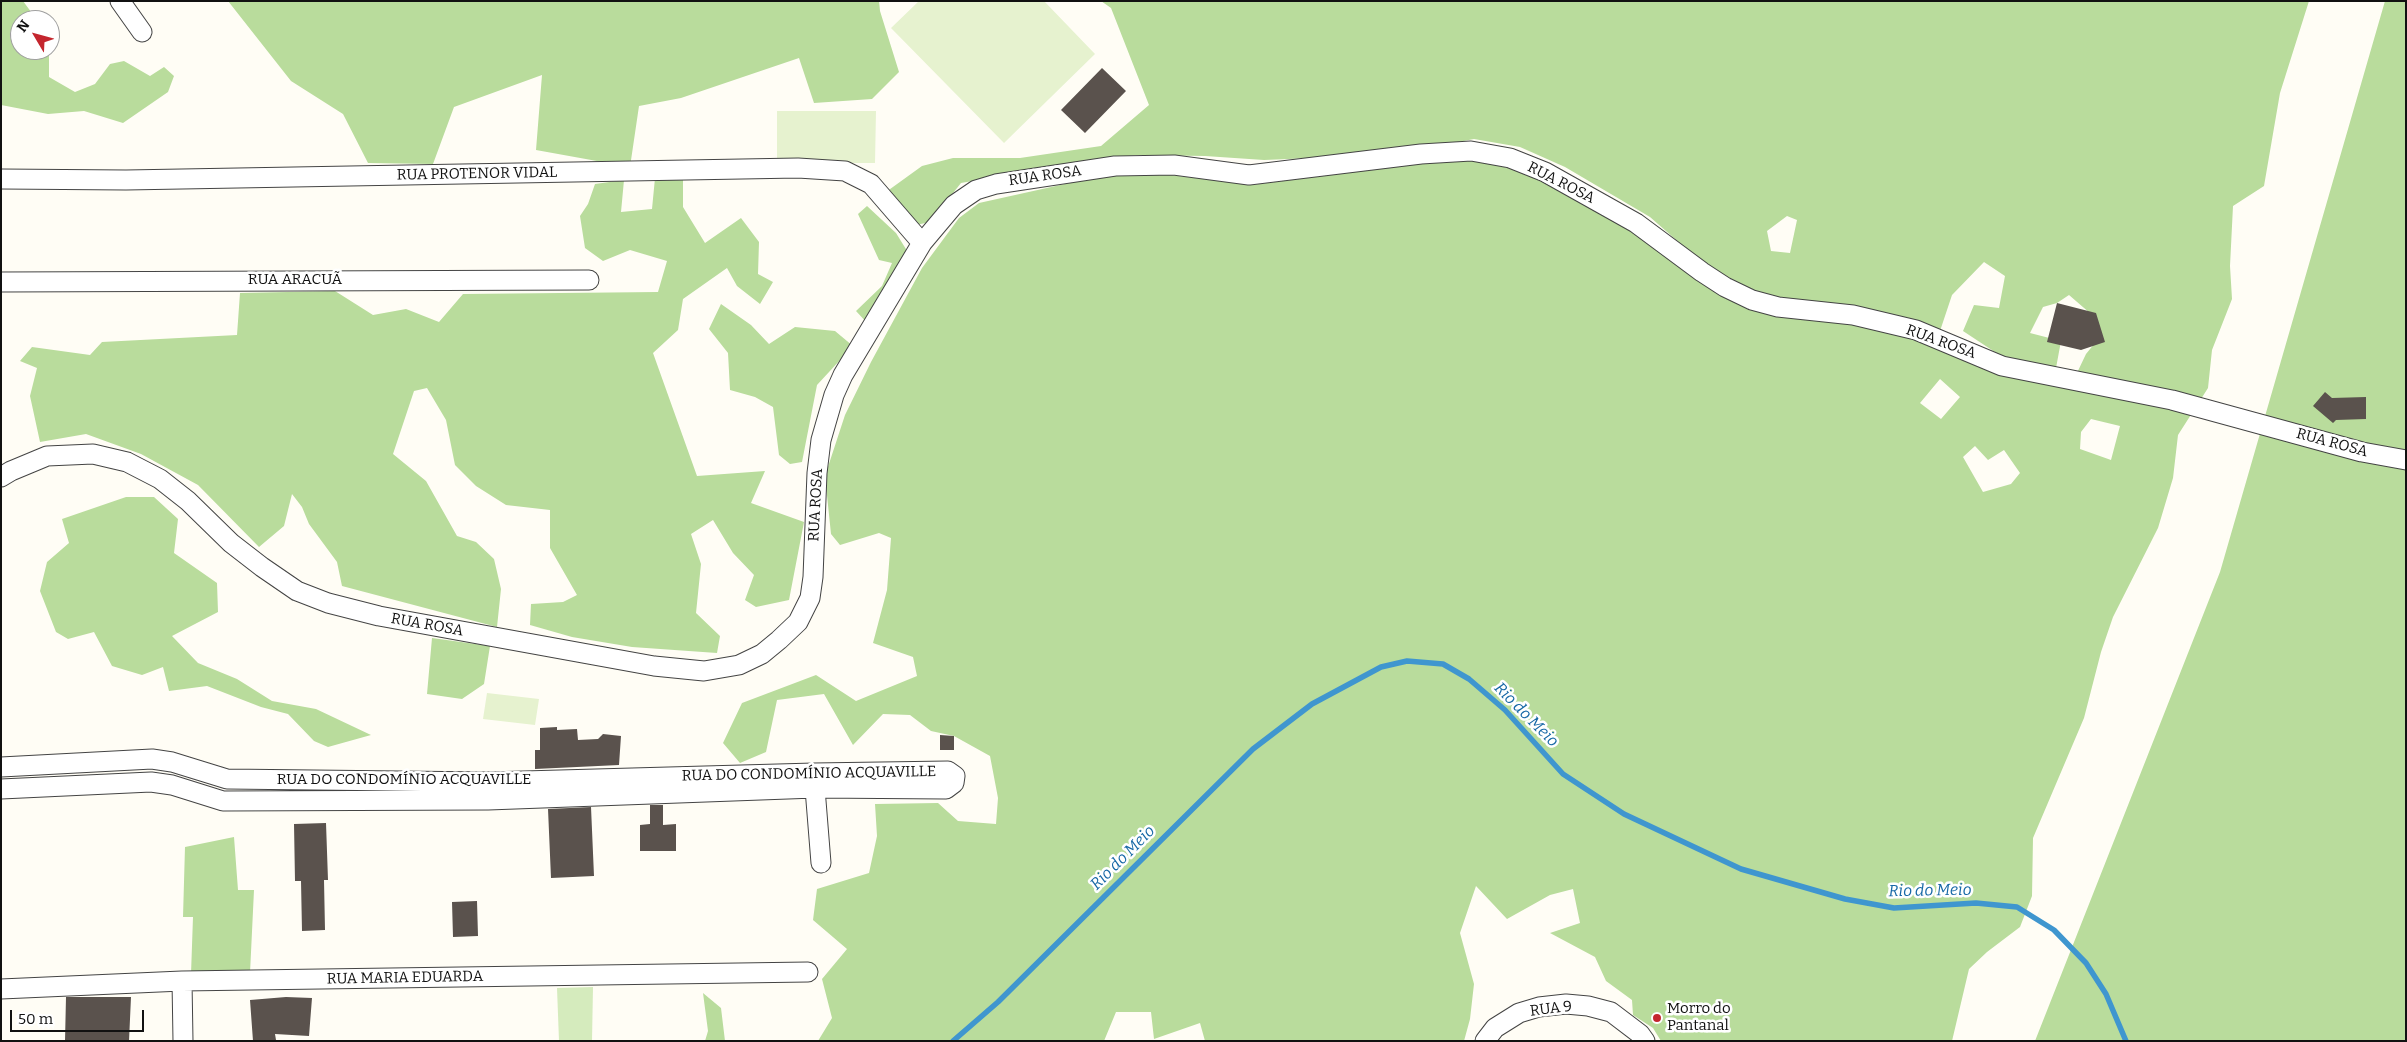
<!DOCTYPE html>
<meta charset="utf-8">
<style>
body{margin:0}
#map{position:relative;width:2407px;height:1042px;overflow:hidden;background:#fffdf5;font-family:Bitter,serif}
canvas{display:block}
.frame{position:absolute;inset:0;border:2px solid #111;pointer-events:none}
.north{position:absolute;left:10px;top:10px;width:50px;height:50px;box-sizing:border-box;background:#fff;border:1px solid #a0a0a0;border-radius:50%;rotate:307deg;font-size:14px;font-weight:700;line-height:20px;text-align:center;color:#111}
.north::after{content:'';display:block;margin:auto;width:18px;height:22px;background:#c4262e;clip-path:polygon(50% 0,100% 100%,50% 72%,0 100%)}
.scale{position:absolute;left:10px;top:1010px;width:134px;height:22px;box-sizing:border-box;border:2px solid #111;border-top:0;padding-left:6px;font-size:15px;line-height:18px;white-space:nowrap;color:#111;-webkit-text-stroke:4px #fff;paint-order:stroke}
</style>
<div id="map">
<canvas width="2407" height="1042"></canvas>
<div class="frame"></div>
<div class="north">N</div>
<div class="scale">50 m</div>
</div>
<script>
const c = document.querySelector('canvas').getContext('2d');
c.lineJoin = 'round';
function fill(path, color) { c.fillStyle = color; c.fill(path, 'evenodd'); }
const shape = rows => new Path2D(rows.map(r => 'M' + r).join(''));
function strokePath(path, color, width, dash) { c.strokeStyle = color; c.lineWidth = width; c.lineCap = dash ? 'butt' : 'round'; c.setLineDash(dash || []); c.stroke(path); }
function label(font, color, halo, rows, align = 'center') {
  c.font = font + ' Bitter,serif'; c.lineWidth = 5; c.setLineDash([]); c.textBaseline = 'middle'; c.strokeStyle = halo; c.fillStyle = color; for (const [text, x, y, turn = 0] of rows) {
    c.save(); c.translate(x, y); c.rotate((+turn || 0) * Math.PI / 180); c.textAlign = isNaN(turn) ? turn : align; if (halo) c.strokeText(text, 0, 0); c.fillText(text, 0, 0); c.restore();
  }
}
fill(shape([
 [593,987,592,1041,559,1041,557,988]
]), '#d5ebbd');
fill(shape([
 [1,1,23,1,37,20,20,20,20,50,49,50,49,77,75,92,95,84,110,64,124,61,150,76,164,67,174,76,168,92,123,123,84,111,48,114,1,105],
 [228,1,879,1,880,11,899,72,872,99,814,103,799,58,681,98,639,106,630,167,536,150,542,75,454,107,433,164,368,163,343,114,291,81],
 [1101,1,2309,1,2280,93,2264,186,2233,206,2230,266,2232,299,2212,350,2208,388,2178,435,2173,478,2158,528,2113,617,2101,652,2084,718,2033,838,2032,896,2020,927,1987,952,1969,969,1952,1041,1661,1041,1653,1028,1633,1015,1632,1000,1606,981,1595,957,1550,933,1580,923,1573,889,1550,895,1507,919,1476,886,1460,933,1474,984,1470,1019,1464,1041,1205,1041,1200,1023,1154,1039,1151,1012,1116,1012,1104,1041,818,1041,832,1018,822,979,847,949,813,920,817,889,869,873,877,836,875,804,938,803,958,821,996,824,998,798,990,756,954,736,931,731,910,715,883,714,853,745,824,694,777,700,766,752,740,763,723,743,742,703,816,675,856,701,917,676,913,657,873,643,887,590,891,538,879,533,840,545,831,534,825,476,845,415,871,362,922,268,959,218,979,203,1101,176,1155,173,1251,185,1457,159,1482,161,1541,177,1629,222,1731,300,1730,283,1691,253,1650,217,1565,167,1520,147,1474,139,1405,152,1312,158,1264,160,1205,156,1137,155,1075,163,961,183,930,222,916,225,886,192,922,166,953,158,1020,158,1101,146,1149,105,1111,8],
 [1787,216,1797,220,1790,253,1771,251,1767,231],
 [1984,262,2005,276,1999,308,1974,305,1963,331,2013,364,2056,368,2061,341,2030,333,2043,307,2057,303,2069,295,2091,314,2099,338,2086,354,2076,375,1999,374,1940,331,1952,295],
 [1940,379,1960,397,1941,419,1920,403],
 [2091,419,2120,426,2111,460,2080,449,2081,432],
 [1975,446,1988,460,2004,450,2020,473,2011,484,1983,492,1963,457],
 [2385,1,2406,1,2406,1041,2035,1041,2220,572],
 [655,178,683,180,683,207,705,243,741,218,759,242,758,274,773,282,760,304,737,286,727,268,683,299,678,330,653,353,697,476,765,471,751,503,804,522,789,600,756,607,745,600,754,575,733,553,713,520,691,534,701,564,696,613,720,636,717,653,632,647,572,637,530,625,531,604,563,602,577,595,550,548,550,510,506,505,476,486,455,465,446,420,427,388,414,391,393,454,426,481,457,536,476,542,494,559,501,589,497,627,342,586,337,562,309,524,302,507,292,494,284,526,259,547,198,485,141,454,86,434,40,442,30,396,37,368,20,361,32,347,90,355,102,342,237,335,240,293,335,291,373,315,406,309,439,322,463,294,658,292,667,261,630,250,603,261,585,248,580,216,588,204,595,184,624,180,621,212,652,209],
 [867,206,896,233,909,254,868,324,856,311,882,286,892,263,879,260,858,214],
 [721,304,751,325,769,344,795,327,835,331,853,346,817,385,802,462,790,464,779,455,773,407,755,397,730,390,728,353,709,329],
 [126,497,154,497,178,519,174,553,217,583,218,612,172,636,198,663,237,679,272,701,316,709,371,735,328,747,314,741,288,714,261,707,207,686,169,691,163,667,142,675,112,666,94,632,68,639,56,632,40,591,47,562,69,543,62,519],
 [432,638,490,646,484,684,462,699,427,694],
 [234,837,238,890,254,890,250,973,191,974,193,917,183,917,185,847],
 [703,993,721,1008,725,1041,705,1041,708,1031]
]), '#b9dc9c');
fill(shape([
 [919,1,1044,1,1095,54,1004,143,891,28],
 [777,111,876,111,875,163,777,163],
 [487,693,539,699,535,725,483,719]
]), '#e6f2cf');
strokePath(shape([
 [953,1041,998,1002,1253,749,1312,704,1381,667,1407,661,1443,664,1469,679,1505,710,1563,774,1624,814,1741,869,1845,899,1894,908,1976,903,2017,907,2054,930,2086,963,2106,994,2126,1041]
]), '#3f96cf', 5.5);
fill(shape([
 [1102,68,1126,91,1085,133,1061,110],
 [2057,303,2096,313,2105,342,2081,350,2047,342],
 [2325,392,2332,398,2366,397,2366,419,2336,420,2333,423,2313,406],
 [557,727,557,730,577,729,578,740,598,739,603,734,621,736,619,765,535,769,535,750,540,750,540,728],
 [940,735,954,736,954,750,940,750],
 [650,805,663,805,663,825,676,824,676,851,640,851,640,825,650,824],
 [591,807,594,876,551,878,548,809],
 [326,823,328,880,324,880,325,930,302,931,301,881,295,881,294,824],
 [477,901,478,936,453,937,452,902],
 [66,997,131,997,129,1041,65,1041],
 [286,997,312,998,309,1036,275,1034,276,1040,253,1041,250,1000]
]), '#5a524d');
const minor = shape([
 [120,1,142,32],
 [1,179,126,180,798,168,845,171,871,184,922,243],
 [1,282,589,280],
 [1,477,11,471,47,456,93,454,127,462,160,479,188,501,231,543,262,567,297,591,328,603,379,616,654,666,704,671,739,665,762,654,779,640,798,622,810,598,813,577,817,473,821,440,834,395,843,375,922,243,954,205,976,190,996,184,1115,166,1174,165,1249,175,1421,154,1471,151,1510,158,1545,172,1636,223,1702,272,1725,287,1752,300,1778,307,1853,315,1916,330,2002,366,2172,400,2362,452,2406,460],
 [1,767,152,759,172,762,227,779,487,782,814,773,948,771,955,776,954,783,946,789,815,788,488,800,223,801,172,785,151,782,1,789],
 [814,776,821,863],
 [182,981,183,1041],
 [1,989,182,981,808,972],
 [1485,1041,1495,1028,1519,1013,1539,1007,1566,1004,1588,1006,1611,1012,1640,1034,1645,1041]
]);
strokePath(minor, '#444', 21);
strokePath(minor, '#fff', 19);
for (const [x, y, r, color] of [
 [1657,1018,5,"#c4262e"]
]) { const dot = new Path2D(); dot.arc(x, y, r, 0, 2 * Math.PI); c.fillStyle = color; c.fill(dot); strokePath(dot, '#fff', 2); }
label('15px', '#111', '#fff', [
 ["RUA PROTENOR VIDAL",477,174,-1],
 ["RUA ROSA",1045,176,-8],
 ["RUA ROSA",1561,183,27],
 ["RUA ARACUÃ",295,280],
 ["RUA ROSA",1941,342,20],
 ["RUA ROSA",2332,443,15],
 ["RUA ROSA",816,505,-87],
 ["RUA ROSA",427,625,10],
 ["RUA DO CONDOMÍNIO ACQUAVILLE",809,774,-1],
 ["RUA DO CONDOMÍNIO ACQUAVILLE",404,780],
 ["RUA MARIA EDUARDA",405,978,-1],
 ["RUA 9",1551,1009,-7]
]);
label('15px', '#111', '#fff', [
 ["Morro do",1667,1009],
 ["Pantanal",1667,1026]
], 'left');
label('italic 16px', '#1768a6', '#fff', [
 ["Rio do Meio",1526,715,45],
 ["Rio do Meio",1123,858,-45],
 ["Rio do Meio",1930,891,-1]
]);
</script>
